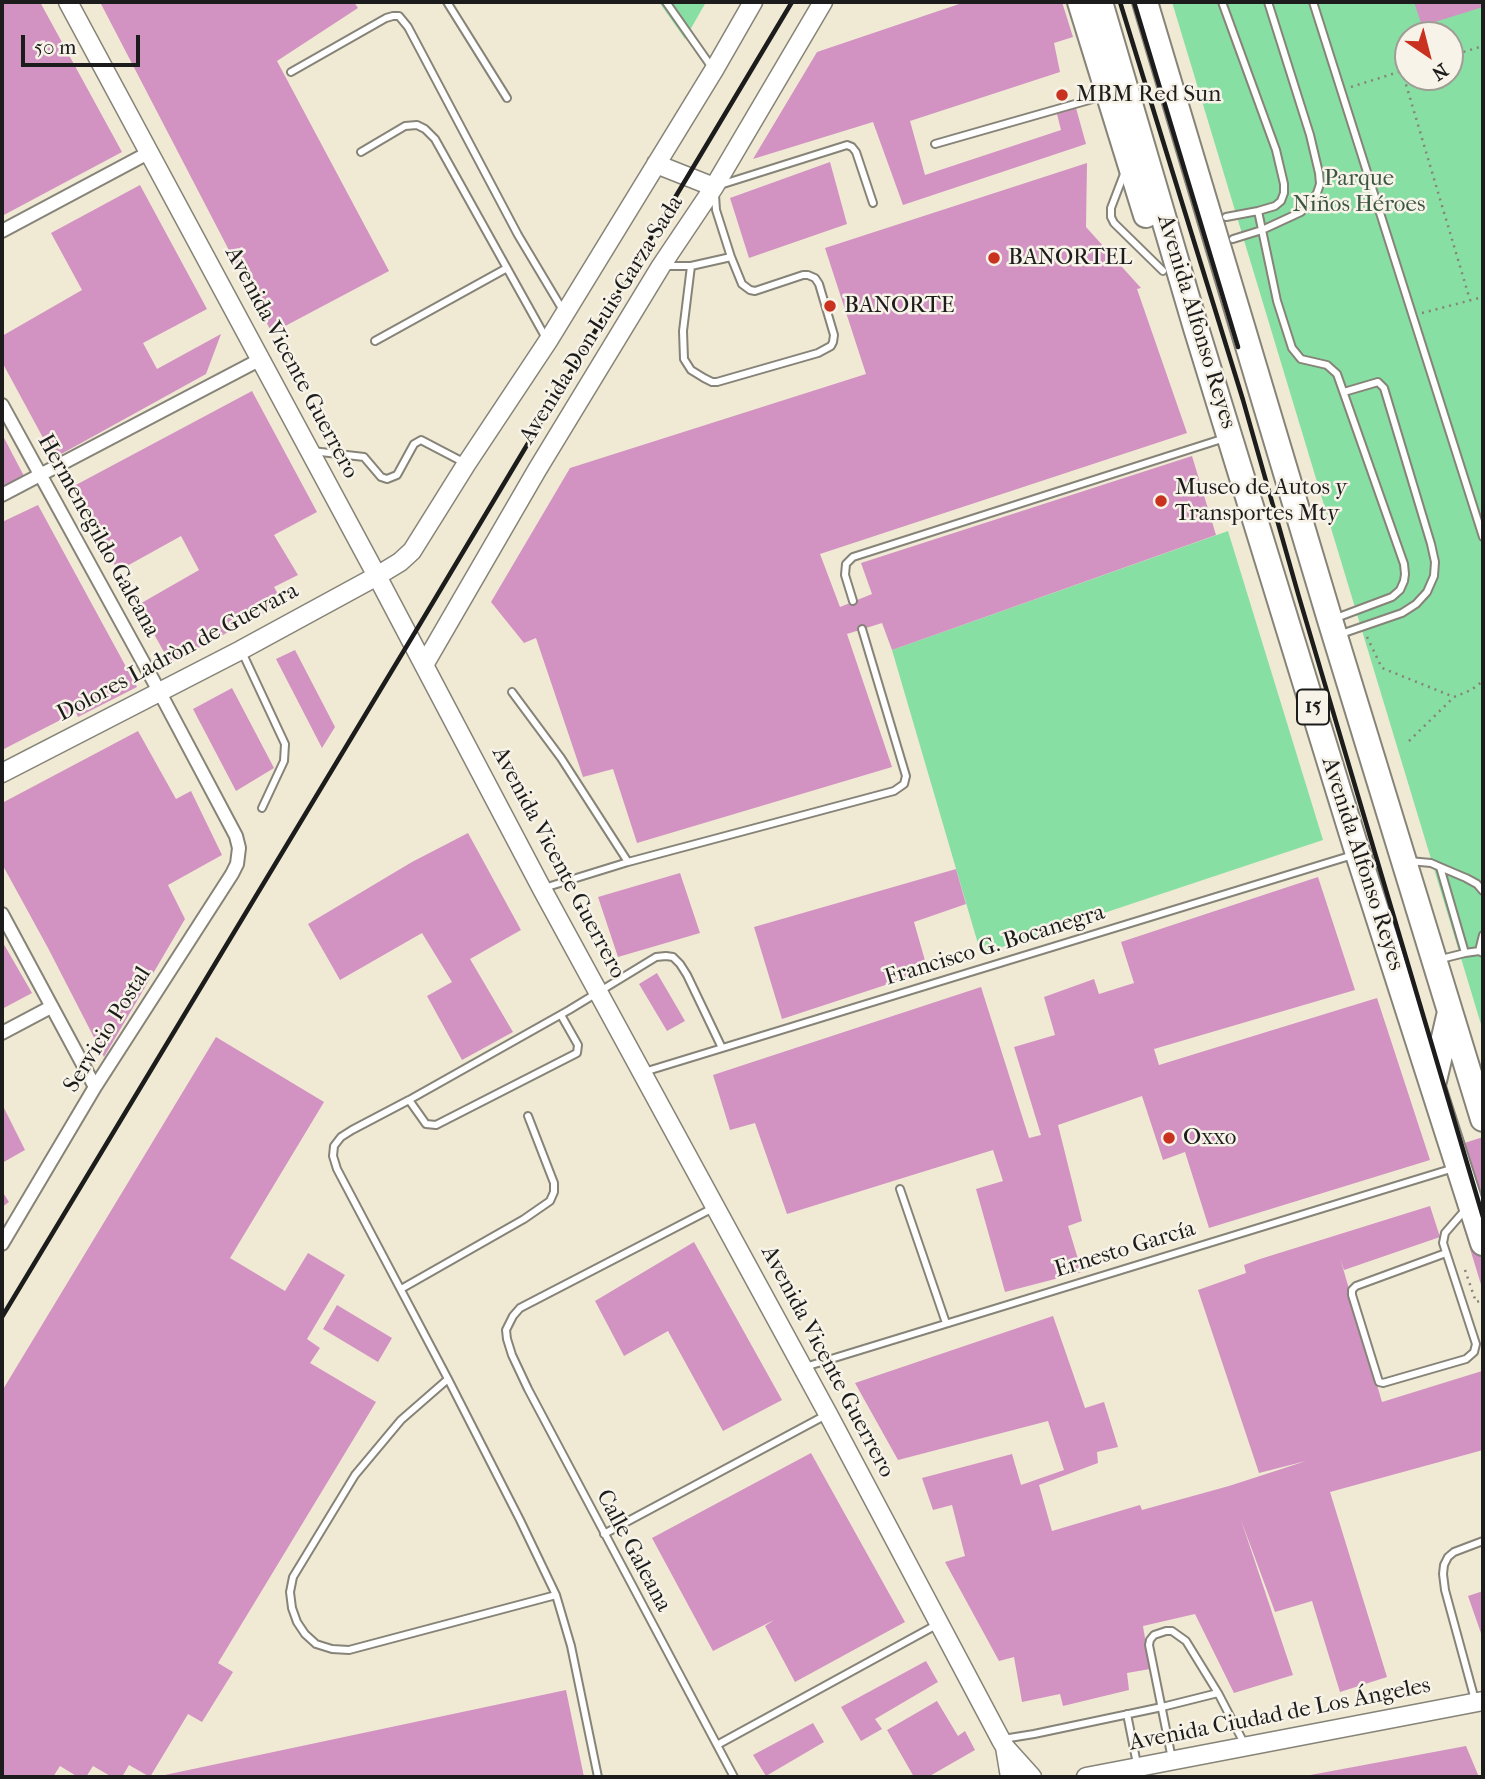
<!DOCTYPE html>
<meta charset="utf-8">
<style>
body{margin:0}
#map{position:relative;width:1485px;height:1779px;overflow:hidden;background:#f0ead4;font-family:"IM FELL French Canon",serif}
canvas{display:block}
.frame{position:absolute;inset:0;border:4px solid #1c1c1c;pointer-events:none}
.north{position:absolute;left:1394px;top:21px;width:70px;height:70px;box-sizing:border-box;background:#f7f3e8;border:2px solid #9f9d96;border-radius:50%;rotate:145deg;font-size:19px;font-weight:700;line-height:28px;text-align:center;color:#1c1c1c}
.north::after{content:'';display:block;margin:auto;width:24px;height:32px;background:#c8321e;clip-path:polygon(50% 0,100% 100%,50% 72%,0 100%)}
.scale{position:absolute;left:21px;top:35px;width:119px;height:32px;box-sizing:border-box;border:4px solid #1c1c1c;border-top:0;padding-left:9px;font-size:21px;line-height:24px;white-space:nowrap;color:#1c1c1c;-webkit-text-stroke:5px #f7f3e8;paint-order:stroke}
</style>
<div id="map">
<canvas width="1485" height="1779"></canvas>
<div class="frame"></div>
<div class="north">N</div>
<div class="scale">50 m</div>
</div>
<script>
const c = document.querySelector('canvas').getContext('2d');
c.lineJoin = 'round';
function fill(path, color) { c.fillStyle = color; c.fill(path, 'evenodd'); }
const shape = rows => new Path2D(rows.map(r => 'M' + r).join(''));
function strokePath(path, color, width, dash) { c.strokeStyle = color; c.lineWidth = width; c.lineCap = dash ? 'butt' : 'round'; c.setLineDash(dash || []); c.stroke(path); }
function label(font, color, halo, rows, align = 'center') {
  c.font = font + ' "IM FELL French Canon",serif'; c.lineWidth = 5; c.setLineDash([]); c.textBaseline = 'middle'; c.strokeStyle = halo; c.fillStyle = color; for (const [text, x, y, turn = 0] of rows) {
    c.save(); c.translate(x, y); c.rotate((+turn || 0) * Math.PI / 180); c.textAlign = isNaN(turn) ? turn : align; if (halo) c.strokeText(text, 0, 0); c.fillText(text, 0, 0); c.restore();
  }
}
fill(shape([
 [659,2,706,2,685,39],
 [1172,2,1483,2,1483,1031],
 [1408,35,1450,35,1450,77,1408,77],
 [1228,531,1323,840,981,954,892,650]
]), '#88dfa3');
fill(shape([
 [2,2,40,2,122,152,2,216],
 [100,2,354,2,358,8,277,61,389,271,272,333],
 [965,2,1062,2,1073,37,1054,43,1060,72,910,121,925,175,1061,130,1057,114,1076,108,1086,144,903,205,873,122,753,159,817,52],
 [1414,2,1482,2,1483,7,1422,26],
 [830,162,847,224,749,258,730,198],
 [1087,163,1086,227,1141,288,1137,289,1187,433,820,554,840,607,872,594,861,563,1192,456,1216,535,892,650,882,623,847,634,892,767,637,843,613,769,583,777,536,638,524,643,491,602,570,468,866,374,825,248],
 [140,185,207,309,143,343,157,369,221,334,206,374,54,458,2,362,2,336,82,290,51,233],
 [252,391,317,512,274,535,298,575,274,587,283,603,170,663,138,605,199,570,181,536,118,571,72,487],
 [2,434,24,476,2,488],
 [38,505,137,687,78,717,76,712,2,750,2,522],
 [295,650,335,727,322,748,276,659],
 [232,688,274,768,236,791,193,709],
 [138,731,176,799,191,791,222,855,168,885,185,919,104,1057,48,948,2,864,2,803],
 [468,833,521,930,470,959,513,1032,462,1060,427,996,452,982,422,933,340,980,308,924,412,862],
 [956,869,966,904,914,922,928,971,782,1019,754,927],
 [680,873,700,933,618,957,598,897],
 [1318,877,1355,990,1154,1049,1159,1065,1377,998,1430,1160,1209,1228,1185,1152,1163,1160,1142,1096,1058,1125,1082,1221,1068,1226,1082,1272,1005,1292,976,1189,1003,1181,993,1150,787,1214,755,1123,730,1130,713,1075,981,987,1029,1138,1041,1135,1014,1047,1055,1035,1044,997,1094,979,1099,994,1134,983,1121,942],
 [2,941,32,993,2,1009],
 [657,973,685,1021,667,1031,639,984],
 [216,1037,324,1102,230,1258,285,1291,308,1253,345,1275,307,1339,320,1348,310,1363,376,1402,218,1663,233,1672,202,1722,188,1714,150,1777,129,1765,122,1777,112,1777,93,1766,86,1777,78,1777,60,1766,53,1777,41,1777,39,1776,38,1777,2,1777,2,1391],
 [2,1104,25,1150,2,1163],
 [1483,1137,1483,1291,1440,1151],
 [2,1191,9,1202,2,1207],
 [1430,1206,1440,1237,1344,1270,1340,1258,1382,1402,1482,1371,1483,1375,1483,1450,1330,1492,1387,1677,1340,1692,1312,1601,1275,1612,1241,1520,1293,1675,1234,1693,1195,1614,1143,1626,1150,1669,1127,1673,1129,1690,1063,1706,1060,1694,1022,1702,1014,1657,999,1661,945,1562,965,1556,952,1505,933,1510,922,1478,1012,1454,1021,1485,1064,1470,1048,1421,898,1460,855,1383,1053,1316,1085,1408,1104,1402,1118,1447,1097,1452,1098,1463,1039,1485,1052,1531,1140,1505,1142,1510,1229,1486,1306,1461,1259,1473,1198,1290,1246,1273,1244,1265,1260,1259],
 [694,1242,782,1400,723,1431,668,1331,624,1356,595,1301],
 [337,1305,392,1338,378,1362,323,1329],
 [811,1453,905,1622,795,1682,765,1626,774,1620,713,1651,652,1538],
 [1483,1591,1483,1639,1468,1596],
 [926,1661,938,1682,875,1719,882,1729,861,1741,841,1707],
 [566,1690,584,1777,161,1777,160,1776],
 [937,1701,958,1736,965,1731,975,1750,928,1777,914,1777,887,1730],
 [813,1723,824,1742,766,1776,753,1755],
 [1466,1746,1479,1777,1305,1777,1305,1776]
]), '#d293c2');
const lane = shape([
 [447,2,507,98],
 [666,2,713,69],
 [1222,2,1276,150,1284,184,1284,193,1281,201,1275,206,1258,211,1226,217],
 [1313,2,1483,537],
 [291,72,386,18,393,16,399,16,408,27,518,235,564,312],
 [935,144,1103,96],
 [361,152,405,126,417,125,425,129,435,139,547,340],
 [1124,174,1111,208,1111,217,1114,223,1163,271],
 [720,185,847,145,852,147,856,152,873,203],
 [1258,211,1277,301,1292,348,1301,359,1327,365,1337,374,1404,564,1405,574,1404,581,1400,590,1392,597,1336,618],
 [1233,239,1262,230,1301,212,1310,203,1317,193,1320,184,1319,173,1310,135,1268,2],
 [663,266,691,266,731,257,716,210,715,195],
 [691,266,683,331,684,359,691,370,704,378,712,382,717,382,818,353,831,346,833,342,834,335,819,284,815,278,808,275,803,275,755,291,750,290,742,284,731,257],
 [375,341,507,268],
 [312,451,364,457,381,477,387,479,397,475,414,444,421,440,465,463],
 [853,601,845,575,846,564,853,557,1225,438],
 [1341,634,1402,613,1416,604,1427,592,1434,576,1435,562,1431,544,1384,388,1378,382,1344,392],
 [242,652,285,744,284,761,262,808],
 [512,692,561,758,628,862],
 [1409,861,1431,863,1440,867,1466,878,1477,884,1483,891],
 [1440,867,1465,953],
 [544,888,628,862,894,791,904,784,906,776,862,629],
 [1479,951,1483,935],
 [1441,959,1465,953,1479,951,1483,953],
 [644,1072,1353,855],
 [409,1100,426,1124,436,1125,577,1053,578,1045,561,1015],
 [900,1189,946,1323],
 [713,1208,520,1308,513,1316,506,1330,507,1339,512,1355,528,1389,734,1777],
 [1446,1253,1356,1286,1352,1290,1352,1295,1379,1382,1383,1383,1466,1359,1474,1352,1476,1344,1443,1243,1445,1233,1465,1210],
 [401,1289,524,1219,550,1201,554,1192,554,1183,528,1116],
 [805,1367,1454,1168],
 [448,1379,401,1420,355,1475,293,1577,290,1592,292,1608,297,1622,305,1634,316,1644,332,1649,349,1650,556,1595],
 [604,1534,826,1415],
 [1475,1700,1445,1590,1443,1574,1444,1565,1448,1557,1454,1552,1483,1541],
 [1127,1714,1137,1764],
 [1003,1739,1034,1734,1162,1707,1218,1693],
 [717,1745,938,1624],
 [1172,1759,1149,1645,1150,1640,1154,1635,1166,1631,1172,1631,1186,1641,1218,1693,1245,1745],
 [598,1777,571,1646,556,1595,520,1520,448,1379,337,1169,333,1156,334,1146,341,1137,352,1130,409,1100,569,1010,656,957,666,956,673,957,680,964,687,975,722,1048]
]);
const street = shape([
 [2,231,150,152],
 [2,405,159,691,236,836,239,848,237,864,232,874,95,1087,2,1244],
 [2,495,261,359],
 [2,914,95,1087],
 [2,1033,51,1007]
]);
const secondary = shape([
 [68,2,377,576,542,889,828,1414,1001,1740,1005,1747,1032,1777],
 [656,164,714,187],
 [424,665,537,470,661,266,714,187,823,2],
 [2,773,241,650,377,576,400,562,412,551,467,463,548,341,714,70,753,2],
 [1005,1747,1010,1777],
 [1086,1777,1483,1701]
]);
const highway = shape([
 [1080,2,1146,215],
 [1100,2,1196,328,1358,854,1483,1243],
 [1145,2,1330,620,1483,1119],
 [1433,1085,1450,1012]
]);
strokePath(lane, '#868378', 10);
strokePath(street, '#868378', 16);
strokePath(secondary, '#868378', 21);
strokePath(highway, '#868378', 28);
strokePath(shape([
 [1450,56,1483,46],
 [1402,71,1470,300],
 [1351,87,1408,69],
 [1326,199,1345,211,1367,204],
 [1422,313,1483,297],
 [1367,637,1382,668,1454,697],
 [1409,741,1454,697,1471,690,1483,681],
 [1465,1270,1476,1302,1483,1300]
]), '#868378', 2.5, [2, 5]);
strokePath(lane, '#fff', 6);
strokePath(street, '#fff', 12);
strokePath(secondary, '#fff', 18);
strokePath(highway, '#fff', 24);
strokePath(shape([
 [1120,2,1243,400,1299,597,1483,1217],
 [1134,2,1238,347],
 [2,1317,411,639,792,2]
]), '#1c1c1c', 4.5);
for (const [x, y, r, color] of [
 [1062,95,7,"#c8321e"],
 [994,258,7,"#c8321e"],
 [830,306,7,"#c8321e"],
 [1161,501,7,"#c8321e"],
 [1169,1138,7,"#c8321e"]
]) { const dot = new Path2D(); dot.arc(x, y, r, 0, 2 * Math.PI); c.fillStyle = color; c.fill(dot); strokePath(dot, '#f7f3e8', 2.5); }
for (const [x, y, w] of [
 [1313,707,32]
]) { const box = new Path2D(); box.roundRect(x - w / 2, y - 17.5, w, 35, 5); c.fillStyle = '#f7f3e8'; c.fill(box); strokePath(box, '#1c1c1c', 2); }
label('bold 21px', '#1c1c1c', null, [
 ["15",1313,707]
]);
label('23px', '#1c1c1c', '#f7f3e8', [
 ["MBM Red Sun",1076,95],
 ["BANORTEL",1008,258],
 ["BANORTE",844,306],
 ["Museo de Autos y",1175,488],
 ["Transportes Mty",1175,514],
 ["Oxxo",1183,1138]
], 'left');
label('23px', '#3c5644', '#f7f3e8', [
 ["Parque",1359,179],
 ["Niños Héroes",1359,205]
]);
label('23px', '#1c1c1c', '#f7f3e8', [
 ["Avenida Don Luis Garza Sada",602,320,-58],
 ["Avenida Alfonso Reyes",1196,322,73],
 ["Avenida Vicente Guerrero",291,363,62],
 ["Hermenegildo Galeana",98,536,61],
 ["Dolores Ladròn de Guevara",178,653,-28],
 ["Avenida Vicente Guerrero",558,863,62],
 ["Avenida Alfonso Reyes",1362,864,72],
 ["Francisco G. Bocanegra",995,946,-17],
 ["Servicio Postal",108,1030,-58],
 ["Ernesto García",1125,1250,-17],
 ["Avenida Vicente Guerrero",827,1362,62],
 ["Calle Galeana",633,1551,62],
 ["Avenida Ciudad de Los Ángeles",1280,1715,-11]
]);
</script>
